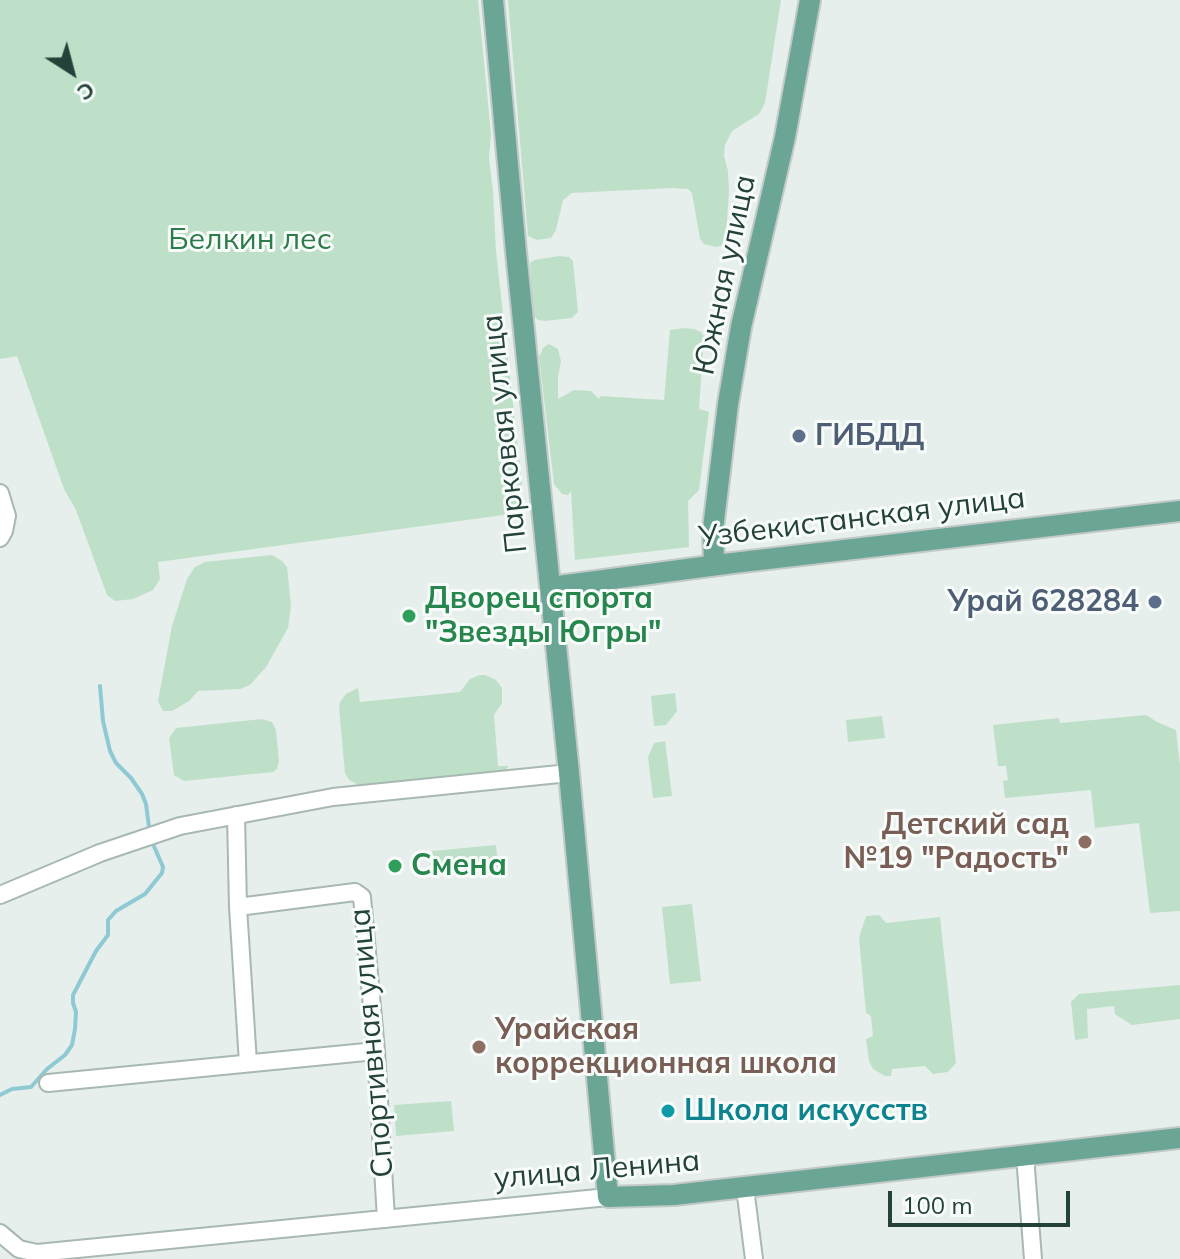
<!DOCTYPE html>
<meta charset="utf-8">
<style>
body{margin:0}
#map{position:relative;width:1180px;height:1259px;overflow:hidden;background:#e6efeb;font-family:Mulish,sans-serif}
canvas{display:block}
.north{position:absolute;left:32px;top:32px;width:80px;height:80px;-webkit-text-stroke:6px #f7fbf9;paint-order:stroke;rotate:144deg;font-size:22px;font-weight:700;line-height:32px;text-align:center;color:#24423a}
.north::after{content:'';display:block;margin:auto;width:28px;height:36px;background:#24423a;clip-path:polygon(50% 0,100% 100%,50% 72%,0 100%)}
.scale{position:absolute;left:888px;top:1191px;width:182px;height:36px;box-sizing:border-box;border:4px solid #24423a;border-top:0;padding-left:10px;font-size:24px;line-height:28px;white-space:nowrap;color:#24423a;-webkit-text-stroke:6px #f7fbf9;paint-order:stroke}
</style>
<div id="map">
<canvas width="1180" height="1259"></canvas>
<div class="north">С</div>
<div class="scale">100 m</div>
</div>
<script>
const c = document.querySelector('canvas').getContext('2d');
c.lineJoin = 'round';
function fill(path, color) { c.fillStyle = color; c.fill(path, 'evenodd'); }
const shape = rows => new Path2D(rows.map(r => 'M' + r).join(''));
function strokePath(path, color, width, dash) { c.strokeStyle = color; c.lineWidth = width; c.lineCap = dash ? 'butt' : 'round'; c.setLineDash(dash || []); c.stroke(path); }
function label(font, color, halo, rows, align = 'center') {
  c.font = font + ' Mulish,sans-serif'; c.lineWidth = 6; c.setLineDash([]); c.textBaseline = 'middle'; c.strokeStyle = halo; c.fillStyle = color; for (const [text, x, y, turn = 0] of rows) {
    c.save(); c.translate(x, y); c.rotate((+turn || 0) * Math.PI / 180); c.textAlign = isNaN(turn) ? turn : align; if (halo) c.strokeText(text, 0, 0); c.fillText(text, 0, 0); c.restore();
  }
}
fill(shape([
 [0,0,478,0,491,134,489,158,493,191,496,251,522,484,517,497,518,513,158,562,160,579,153,590,133,599,115,601,107,595,76,510,64,489,17,356,0,359],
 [508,0,781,0,765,103,759,114,732,131,725,145,724,156,728,171,729,190,726,239,723,245,716,247,704,244,700,239,692,193,688,189,672,188,572,193,563,200,556,230,551,238,537,240,528,236],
 [559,256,569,257,573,261,578,312,572,318,545,321,538,320,533,315,530,263,534,260],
 [684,328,694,329,701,332,704,336,699,409,709,412,699,490,688,501,689,547,575,560,571,491,568,495,562,494,554,484,539,357,543,348,549,344,558,349,561,361,558,377,558,399,574,390,591,391,599,399,600,396,664,400,670,330],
 [272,555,282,561,287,567,291,606,288,628,266,667,250,685,240,689,198,691,189,701,172,711,163,711,158,701,172,626,187,579,195,567,205,562],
 [480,675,485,675,496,680,502,688,502,703,494,715,498,766,508,766,506,771,502,773,361,786,349,780,345,773,339,708,340,702,346,694,358,688,360,702,460,692,470,679],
 [675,693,677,711,666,725,654,726,651,696],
 [1146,715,1157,722,1176,730,1180,765,1180,911,1150,913,1139,823,1095,828,1091,790,1005,798,1003,781,1008,780,1006,766,998,766,993,725,1059,718,1060,723],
 [882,716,885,738,848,742,846,720],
 [262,719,272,722,276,730,279,761,277,769,273,772,184,781,174,775,169,738,176,728],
 [665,741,672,796,653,798,648,757,654,743],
 [496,845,498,867,434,873,432,851],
 [692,904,701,981,670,984,662,907],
 [879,915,886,923,940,917,956,1063,948,1072,933,1074,925,1066,892,1069,891,1076,885,1076,873,1069,869,1061,866,1039,873,1036,871,1016,866,1013,859,938,866,916],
 [1180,985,1180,1019,1132,1025,1115,1014,1114,1006,1087,1009,1088,1038,1075,1040,1071,1002,1079,994],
 [451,1101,454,1131,396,1136,394,1105]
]), '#bfe0c8');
strokePath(shape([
 [100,686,103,721,110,751,116,763,131,778,142,794,146,804,149,827],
 [0,1095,12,1089,31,1087,47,1069,65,1055,72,1045,75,1029,76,1012,73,1003,73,995,96,951,108,935,108,920,116,911,145,894,162,873,163,867,153,844]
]), '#8ec9d4', 4);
const minor = shape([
 [0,493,7,516,4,531,0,538],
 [236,815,238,907,248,1063],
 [0,895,100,853,180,826,333,797,569,773],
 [238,907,355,892,362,897,376,1051,386,1219],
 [48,1083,376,1051],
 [1025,1156,1033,1259],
 [745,1188,754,1259],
 [0,1233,19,1249,37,1253,608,1197]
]);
const major = shape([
 [493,0,516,252,569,773,608,1197,674,1195,1180,1138],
 [714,565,713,529,728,404,741,327,785,137,810,0],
 [551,587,733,563,1180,511]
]);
strokePath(minor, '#a8b8b2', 20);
strokePath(major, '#c2cac8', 24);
strokePath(minor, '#fff', 16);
strokePath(major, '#6aa596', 20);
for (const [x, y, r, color] of [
 [799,436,8,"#5c6f8a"],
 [1155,602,8,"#5c6f8a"],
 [409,616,8,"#2e9e5b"],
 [1085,842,8,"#8d6e63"],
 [395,866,8,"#2e9e5b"],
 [479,1047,8,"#8d6e63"],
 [668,1111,8,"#0f9aa8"]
]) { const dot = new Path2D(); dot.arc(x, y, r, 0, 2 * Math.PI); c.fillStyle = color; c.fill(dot); strokePath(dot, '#f7fbf9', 3); }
label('30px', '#2d7a4b', '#f7fbf9', [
 ["Белкин лес",250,240]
]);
label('30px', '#24423a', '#f7fbf9', [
 ["Южная улица",725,275,-78],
 ["Парковая улица",505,434,-96],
 ["Узбекистанская улица",862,518,-7],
 ["Спортивная улица",372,1043,-95],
 ["улица Ленина",597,1170,-5]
]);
label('bold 30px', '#4e5e75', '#f7fbf9', [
 ["ГИБДД",815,436],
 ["Урай 628284",1139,602,"right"]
], 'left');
label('bold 30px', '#27864d', '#f7fbf9', [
 ["Дворец спорта",425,599],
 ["\"Звезды Югры\"",425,633],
 ["Смена",411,866]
], 'left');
label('bold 30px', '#785e54', '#f7fbf9', [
 ["Детский сад",1069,825],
 ["№19 \"Радость\"",1069,859],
 ["Урайская",495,1030,"left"],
 ["коррекционная школа",495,1064,"left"]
], 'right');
label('bold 30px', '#0d838f', '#f7fbf9', [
 ["Школа искусств",684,1111]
], 'left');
</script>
